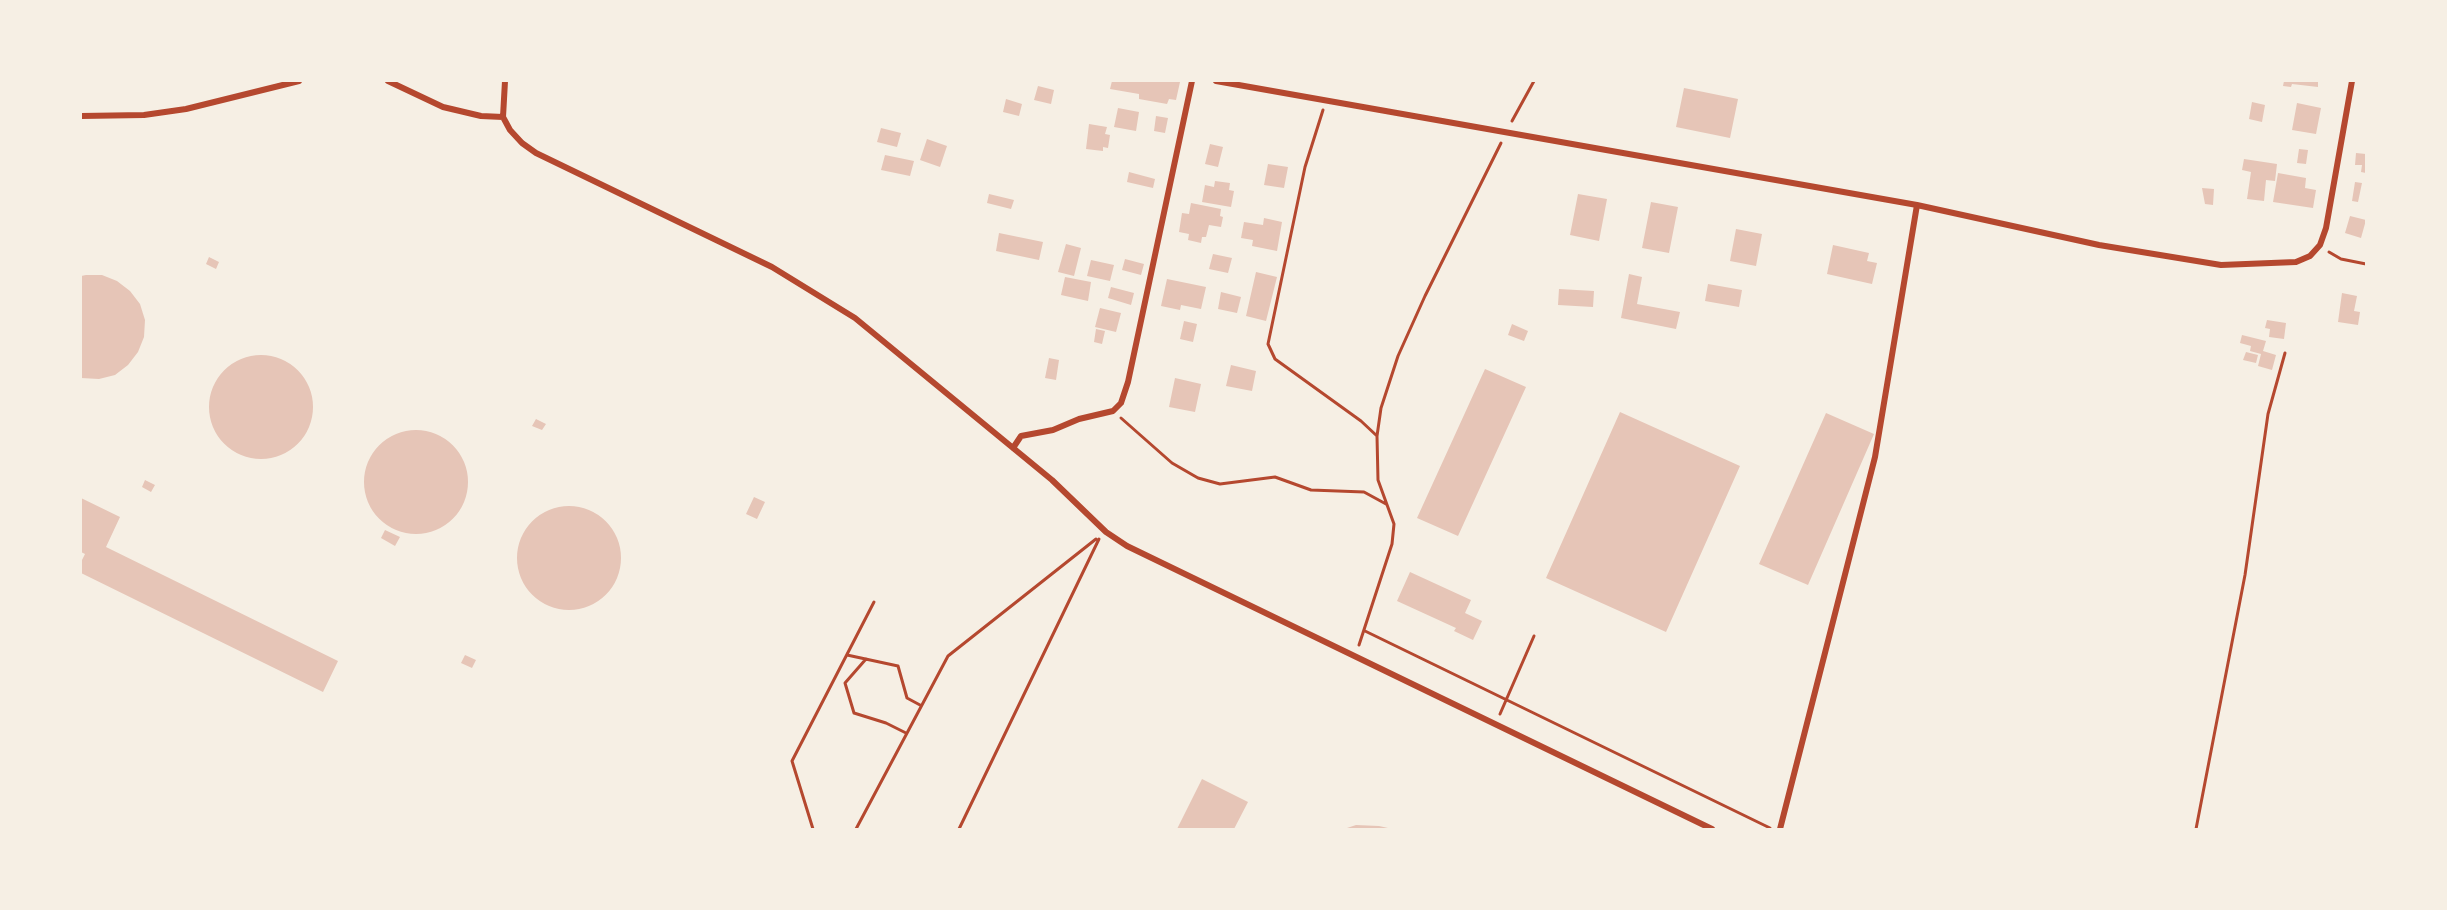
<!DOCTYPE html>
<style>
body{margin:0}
#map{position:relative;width:2447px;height:910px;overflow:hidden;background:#f6efe4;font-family:Poppins,sans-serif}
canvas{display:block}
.frame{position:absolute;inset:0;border:82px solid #f6efe4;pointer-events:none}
</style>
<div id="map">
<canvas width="2447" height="910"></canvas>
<div class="frame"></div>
</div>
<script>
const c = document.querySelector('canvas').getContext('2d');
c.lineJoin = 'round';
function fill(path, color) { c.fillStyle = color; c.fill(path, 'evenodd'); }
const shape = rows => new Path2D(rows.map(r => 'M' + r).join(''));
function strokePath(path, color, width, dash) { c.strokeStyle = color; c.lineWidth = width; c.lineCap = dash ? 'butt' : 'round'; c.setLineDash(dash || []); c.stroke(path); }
fill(shape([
 [1112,81,1173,81,1180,82,1176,100,1169,99,1167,104,1139,99,1139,94,1110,89],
 [2284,81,2318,81,2318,87,2292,84,2291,87,2283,86],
 [1038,86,1054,90,1051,104,1034,100],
 [1684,88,1738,99,1730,138,1676,127],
 [1006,99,1022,104,1019,116,1003,112],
 [2252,102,2265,105,2262,122,2249,119],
 [2297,103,2321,108,2316,134,2292,130],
 [1118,108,1139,112,1136,131,1114,127],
 [1156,116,1168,118,1165,133,1154,131],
 [1089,124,1107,127,1105,134,1110,135,1108,148,1103,147,1103,151,1086,149],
 [881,128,901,133,897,147,877,142],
 [927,139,947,146,940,167,920,160],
 [1210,144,1223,147,1218,167,1205,164],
 [2299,149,2308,150,2306,164,2297,163],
 [2356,153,2366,154,2366,173,2361,172,2362,165,2355,165],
 [885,155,914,161,910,176,881,170],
 [2244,159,2277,164,2275,181,2266,180,2264,201,2247,199,2251,172,2242,170],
 [1268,164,1288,167,1284,188,1264,185],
 [1129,172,1155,179,1153,188,1127,182],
 [2278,173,2306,178,2305,188,2316,190,2313,208,2273,202],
 [1215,181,1230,183,1229,190,1234,191,1231,207,1202,202,1205,185,1214,187],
 [2355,182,2362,183,2358,202,2352,201],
 [2202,188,2214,189,2213,205,2205,204],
 [989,194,1014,200,1011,209,987,203],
 [1578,194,1607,199,1599,241,1570,235],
 [1651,202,1678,207,1669,253,1642,248],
 [1191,203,1221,209,1220,216,1223,217,1221,227,1209,225,1206,237,1202,237,1201,243,1188,240,1189,234,1179,232,1182,213,1189,214],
 [2350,216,2366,220,2361,238,2345,233],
 [1264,218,1282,222,1277,251,1252,246,1253,240,1241,238,1244,222,1263,225],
 [1736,229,1762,234,1756,266,1730,261],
 [999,233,1043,242,1039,260,996,251],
 [1066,244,1081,248,1074,276,1058,272],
 [1833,245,1869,253,1867,261,1877,263,1872,284,1827,274],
 [1213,254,1232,258,1228,273,1209,269],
 [209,257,219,262,216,269,206,264],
 [1125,259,1144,264,1141,275,1122,270],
 [1091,260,1114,265,1110,281,1087,276],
 [1256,272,1277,277,1266,321,1246,316],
 [1629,274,1642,277,1637,304,1680,312,1676,329,1621,318],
 [86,275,102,275,117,281,130,291,140,304,145,320,144,337,138,352,128,365,115,375,99,379,81,378,81,276],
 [1065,277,1091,282,1088,301,1061,295],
 [1167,279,1206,287,1201,309,1181,305,1180,310,1161,306],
 [1708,284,1742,290,1739,307,1705,301],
 [1111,287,1134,293,1131,305,1108,298],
 [1559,289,1594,291,1593,307,1558,305],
 [1221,292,1241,297,1237,313,1218,309],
 [2342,293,2357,296,2354,311,2360,312,2358,325,2338,322],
 [1100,308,1121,313,1116,332,1095,327],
 [2267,320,2286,323,2284,339,2269,337,2270,329,2265,328],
 [1184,321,1197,324,1193,342,1180,339],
 [1512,324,1528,331,1524,341,1508,335],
 [1096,329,1105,331,1102,344,1094,342],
 [2242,335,2266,341,2263,351,2276,355,2272,370,2258,366,2261,354,2250,351,2251,346,2240,343],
 [2246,352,2258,355,2256,363,2243,360],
 '209 407a52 52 0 1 1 104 0a52 52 0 1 1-104 0Z',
 [1049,358,1059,360,1056,380,1045,378],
 [1231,365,1256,371,1252,391,1226,386],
 [1485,369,1526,387,1458,536,1417,518],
 [1175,378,1201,384,1195,412,1169,407],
 [1620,412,1740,466,1666,632,1546,578],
 [1826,413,1874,434,1808,585,1759,564],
 [536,419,546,424,542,430,532,426],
 '364 482a52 52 0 1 1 104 0a52 52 0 1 1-104 0Z',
 [145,480,155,485,151,492,142,487],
 [754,497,765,502,757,519,746,514],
 [81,498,120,517,106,547,338,661,323,692,81,573,81,562,85,554,81,552],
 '517 558a52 52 0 1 1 104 0a52 52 0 1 1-104 0Z',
 [385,530,400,537,395,546,381,538],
 [1410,572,1471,600,1465,613,1482,621,1473,640,1454,631,1456,628,1397,601],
 [465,655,476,660,472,668,461,663],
 [1202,779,1248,802,1234,829,1177,829],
 [1356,825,1379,826,1388,828,1344,829]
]), '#e6c5b7');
strokePath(shape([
 [1323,110,1305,167,1268,344,1275,359,1361,421,1377,436],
 [1512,121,1534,81],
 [2329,252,2341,259,2366,264],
 [1121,418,1172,463,1198,478,1220,484,1275,477,1311,490,1364,492,1386,504],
 [1365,631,1770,828],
 [1359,645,1392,544,1394,524,1378,480,1377,436,1381,408,1398,356,1425,296,1501,143],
 [847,655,898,666,907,698,920,705],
 [866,659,845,683,854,713,886,723,906,733],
 [1500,714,1534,636],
 [813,829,792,761,874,602],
 [856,829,948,656,1096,539],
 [959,829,1099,539],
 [2196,829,2245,575,2268,414,2285,353]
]), '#b5482f', 3);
strokePath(shape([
 [388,81,443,107,481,116,503,117],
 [505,81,503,117,510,130,522,143,536,153,772,267,855,318,1052,480,1106,532,1127,546,1712,829],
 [1216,81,1917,205,2099,245,2221,265,2296,262,2310,256,2320,245,2326,228,2352,81],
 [81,116,144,115,186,109,299,81],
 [1013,448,1021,436,1053,430,1079,419,1113,411,1121,403,1128,382,1192,81],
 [1780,829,1875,457,1917,205]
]), '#b5482f', 6);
</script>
